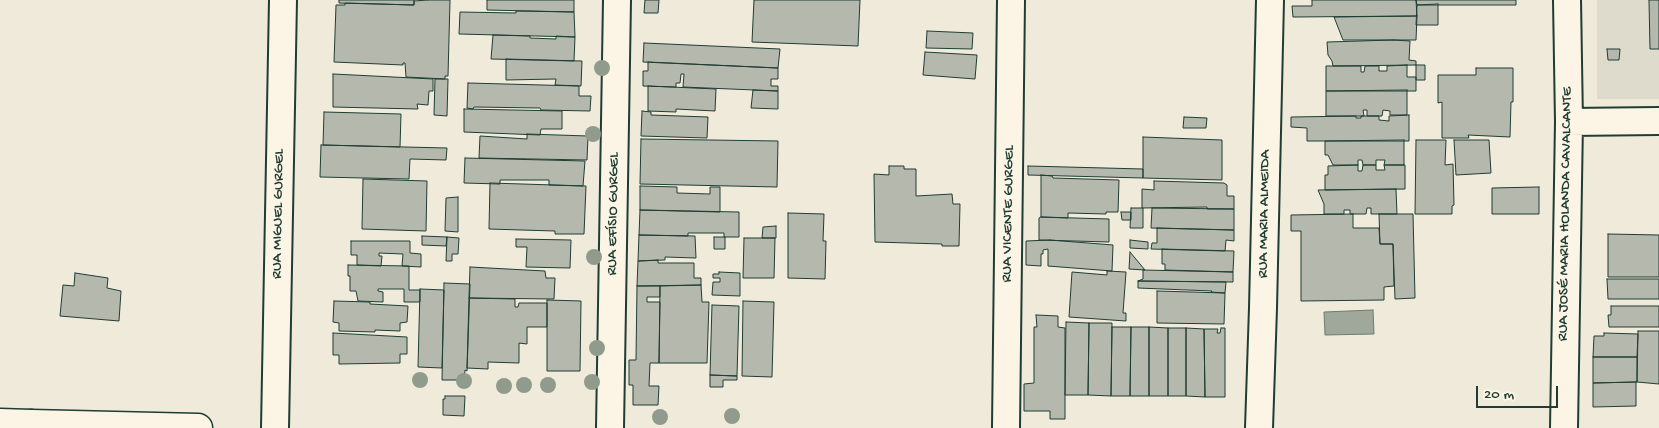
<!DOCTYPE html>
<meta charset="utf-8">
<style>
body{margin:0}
#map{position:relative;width:1659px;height:428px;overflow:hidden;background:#efeada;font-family:"Gochi Hand",sans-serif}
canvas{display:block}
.scale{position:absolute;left:1476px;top:386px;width:82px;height:22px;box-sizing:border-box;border:2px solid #1f3d34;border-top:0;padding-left:6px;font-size:15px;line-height:18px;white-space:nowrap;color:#1f3d34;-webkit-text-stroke:4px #fcf5e5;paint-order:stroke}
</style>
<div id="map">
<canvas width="1659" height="428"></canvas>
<div class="scale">20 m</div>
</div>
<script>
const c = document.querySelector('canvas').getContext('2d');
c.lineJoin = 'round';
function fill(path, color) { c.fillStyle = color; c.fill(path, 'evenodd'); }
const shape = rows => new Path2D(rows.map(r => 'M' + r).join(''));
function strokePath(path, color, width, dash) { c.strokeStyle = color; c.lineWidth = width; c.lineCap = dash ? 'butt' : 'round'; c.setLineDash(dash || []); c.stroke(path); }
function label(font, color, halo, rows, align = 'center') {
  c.font = font + ' "Gochi Hand",sans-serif'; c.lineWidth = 4; c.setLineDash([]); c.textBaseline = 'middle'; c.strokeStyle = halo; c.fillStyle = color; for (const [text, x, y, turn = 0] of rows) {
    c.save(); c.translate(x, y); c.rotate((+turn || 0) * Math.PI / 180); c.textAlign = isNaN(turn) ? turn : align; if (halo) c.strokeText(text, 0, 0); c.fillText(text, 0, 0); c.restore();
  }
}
fill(shape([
 [1597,0,1659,0,1659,99,1597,99]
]), '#dedbcc');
const water = shape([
 [1373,310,1374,334,1325,335,1324,312,1373,310]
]);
fill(water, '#9fa89a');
strokePath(water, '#6c7d71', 1);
const building = shape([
 [339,0,414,0,414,5,339,3,339,0],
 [428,0,450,0,448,76,445,76,445,79,406,77,405,63,403,63,403,65,334,62,336,5,345,5,345,3,414,5,414,1,428,0],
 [487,0,574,0,574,12,487,10,487,0],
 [645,0,659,0,658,13,644,13,645,0],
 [754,0,860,0,858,46,752,42,754,0],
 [1312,0,1416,0,1417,16,1293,17,1292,6,1312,6,1312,0],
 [1416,0,1516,0,1516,5,1417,5,1416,0],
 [1649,0,1659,0,1659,49,1650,49,1649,0],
 [1438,4,1438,25,1416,25,1417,5,1438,4],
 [516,11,574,12,575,37,459,34,460,12,516,13,516,11],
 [1417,16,1416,40,1343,40,1334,17,1417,16],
 [927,31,973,33,972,49,926,48,927,31],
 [493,35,530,36,530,38,556,39,556,36,575,37,574,61,491,59,493,35],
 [1393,40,1410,41,1409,60,1416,61,1416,65,1333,66,1332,61,1328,55,1327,42,1393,40],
 [644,43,780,49,778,68,643,62,644,43],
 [1607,49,1620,49,1619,60,1608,60,1607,49],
 [925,52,977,55,975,79,923,75,925,52],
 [506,59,582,61,581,86,555,85,556,79,506,80,506,59],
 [648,62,778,68,778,79,771,79,771,86,778,86,778,91,683,87,684,74,681,74,680,83,676,83,676,87,643,86,643,71,648,71,648,62],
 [1407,65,1407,77,1416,77,1416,91,1326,91,1326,66,1361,66,1361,72,1364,72,1365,66,1379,66,1379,71,1387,71,1387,66,1407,65],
 [1416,65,1425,65,1425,80,1416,80,1416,65],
 [1476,68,1513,68,1513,102,1511,102,1510,137,1468,135,1469,138,1442,138,1442,102,1438,103,1438,75,1476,75,1476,68],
 [333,74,433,79,433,91,429,91,428,105,417,104,418,109,333,107,333,74],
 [435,79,448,79,447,116,434,115,435,79],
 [468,83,579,86,579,96,591,96,590,111,541,110,540,108,474,107,473,109,467,108,468,83],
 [648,86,716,89,715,111,676,109,676,112,648,111,648,86],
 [753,90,778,91,778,109,751,108,753,90],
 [1407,90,1407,115,1390,115,1390,111,1383,110,1382,116,1367,116,1367,110,1363,110,1364,116,1326,116,1326,91,1407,90],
 [464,109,562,111,562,129,541,129,540,135,464,132,464,109],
 [642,111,651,112,651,115,708,117,707,138,641,136,642,111],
 [324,112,401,114,400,147,323,145,324,112],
 [1409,115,1409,141,1307,141,1307,128,1291,127,1291,117,1356,116,1356,118,1361,118,1361,116,1379,116,1379,120,1389,121,1389,116,1409,115],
 [1184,117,1207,118,1206,128,1183,128,1184,117],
 [527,134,588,136,587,160,479,158,480,136,527,139,527,134],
 [1143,137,1222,140,1222,180,1143,178,1143,137],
 [641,139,778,141,777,187,640,184,641,139],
 [1404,140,1404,165,1384,165,1385,160,1376,160,1376,165,1363,165,1362,160,1358,160,1358,165,1333,165,1328,155,1325,155,1325,141,1404,140],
 [1416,140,1446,140,1445,165,1453,164,1454,205,1452,206,1452,214,1415,214,1416,140],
 [1454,140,1489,140,1491,173,1456,175,1454,140],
 [321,145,447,148,446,160,410,159,409,179,320,177,321,145],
 [465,158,585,161,583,186,549,185,549,180,500,180,500,184,464,183,465,158],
 [1358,165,1358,171,1362,171,1363,165,1376,165,1376,170,1385,170,1384,165,1405,165,1405,189,1325,190,1325,175,1328,175,1328,166,1358,165],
 [889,166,904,166,904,169,916,169,916,196,952,194,953,204,960,204,959,246,942,246,942,244,875,242,874,174,889,175,889,166],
 [1028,166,1143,169,1143,178,1028,175,1028,166],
 [1041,175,1052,176,1053,178,1119,180,1118,212,1106,212,1106,214,1068,213,1068,218,1041,217,1041,175],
 [363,179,427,181,426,231,362,229,363,179],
 [1154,181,1224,183,1227,185,1227,196,1234,196,1234,209,1207,209,1207,207,1142,208,1142,189,1154,190,1154,181],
 [490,183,586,186,584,234,555,234,555,231,489,229,490,183],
 [640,186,677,187,677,193,710,194,710,187,720,187,720,212,640,210,640,186],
 [1539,187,1539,214,1492,214,1492,188,1539,187],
 [1396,189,1397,214,1371,214,1371,208,1367,208,1366,214,1350,214,1350,210,1344,210,1344,214,1324,214,1324,204,1318,190,1396,189],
 [458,197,458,232,445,231,446,198,458,197],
 [1131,208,1143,208,1143,228,1130,228,1131,208],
 [1152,208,1234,209,1234,230,1151,228,1152,208],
 [640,210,739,212,739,237,724,237,724,233,688,233,688,236,639,235,640,210],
 [1121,212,1131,212,1131,220,1122,220,1121,212],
 [788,213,824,214,823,241,826,241,825,279,788,278,788,213],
 [1353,214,1353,228,1379,228,1380,244,1393,244,1394,286,1384,287,1384,300,1301,301,1301,231,1291,231,1291,215,1353,214],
 [1379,214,1413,214,1415,298,1395,299,1393,244,1380,244,1379,214],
 [1041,217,1109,219,1109,242,1039,240,1039,218,1041,217],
 [776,226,776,238,762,238,763,227,776,226],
 [1157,228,1234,230,1234,241,1226,240,1225,251,1151,249,1152,243,1157,243,1157,228],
 [1608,234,1659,235,1659,277,1608,277,1608,234],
 [639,235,695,236,696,258,665,257,665,260,638,261,639,235],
 [422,236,447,237,446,246,422,245,422,236],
 [447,237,459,238,458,254,452,254,452,261,446,261,447,237],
 [714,237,725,237,725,249,714,249,714,237],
 [744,238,775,238,774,278,743,278,744,238],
 [516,239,571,240,570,268,526,267,527,247,516,247,516,239],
 [1050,240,1113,245,1112,271,1048,266,1048,249,1043,250,1043,254,1041,254,1041,266,1026,265,1026,241,1050,240],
 [1130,240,1148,242,1148,249,1130,248,1130,240],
 [351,241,410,241,410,253,421,254,421,267,402,266,403,254,379,253,379,256,382,256,381,266,357,265,357,255,351,255,351,241],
 [1162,249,1234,251,1233,272,1165,270,1165,264,1162,264,1162,249],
 [1130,252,1145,270,1129,269,1130,252],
 [658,260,658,263,694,263,694,278,701,278,701,285,637,286,638,261,658,260],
 [348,265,409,266,409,290,420,290,420,302,404,302,404,289,378,289,378,291,383,292,383,302,358,301,356,291,350,291,350,276,348,276,348,265],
 [470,267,545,271,546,278,555,278,554,299,469,298,470,267],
 [1143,270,1233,272,1233,282,1138,281,1143,279,1143,270],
 [1107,271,1126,272,1123,313,1126,313,1126,321,1069,317,1072,272,1107,275,1107,271],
 [719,272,740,273,740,296,712,295,713,282,720,282,720,278,713,278,713,274,719,274,719,272],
 [75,273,108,278,107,288,121,291,119,321,60,316,63,285,74,286,75,273],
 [1607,279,1659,279,1659,299,1608,299,1607,279],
 [1138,281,1226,282,1225,293,1211,292,1212,291,1138,288,1138,281],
 [444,283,470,284,467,371,465,370,464,380,442,380,444,283],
 [701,285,702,302,709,302,707,363,659,363,660,286,701,285],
 [637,286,660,286,660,297,647,297,647,302,660,302,659,363,650,363,649,386,659,386,658,405,633,405,633,385,629,385,629,360,636,360,637,286],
 [420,289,444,290,442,368,418,367,420,289],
 [1157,291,1225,293,1224,324,1157,323,1157,291],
 [469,298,515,299,515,307,518,307,519,303,547,303,547,327,527,327,527,344,519,343,519,363,488,362,488,369,467,368,469,298],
 [547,300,581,301,580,371,547,371,547,300],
 [334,301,370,302,370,304,408,306,407,322,400,323,400,331,375,330,375,332,339,331,339,323,333,322,334,301],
 [743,301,774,302,772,377,742,376,743,301],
 [712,305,739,306,737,376,710,375,712,305],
 [1611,306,1659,306,1659,327,1609,327,1608,315,1611,315,1611,306],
 [1036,315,1058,316,1058,327,1065,328,1065,419,1050,419,1050,411,1024,411,1024,384,1034,383,1034,327,1037,327,1036,315],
 [1066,322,1089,323,1088,395,1065,395,1066,322],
 [1089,323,1112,323,1111,396,1088,395,1089,323],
 [1112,327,1131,327,1130,396,1111,396,1112,327],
 [1131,327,1149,327,1149,396,1130,396,1131,327],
 [1149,327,1168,328,1168,396,1149,396,1149,327],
 [1168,328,1186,328,1186,396,1168,396,1168,328],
 [1186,328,1204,329,1205,397,1186,396,1186,328],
 [1221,328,1225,328,1225,397,1205,397,1204,329,1218,329,1217,333,1220,333,1221,328],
 [1638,331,1659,331,1659,384,1637,382,1638,331],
 [333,333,407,337,407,354,400,354,400,363,339,364,339,355,333,355,333,333],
 [1604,333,1638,334,1637,357,1593,357,1594,336,1604,336,1604,333],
 [1593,357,1637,357,1637,382,1593,383,1593,357],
 [710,375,737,376,737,380,723,380,723,387,710,387,710,375],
 [1636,382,1636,406,1593,407,1593,383,1636,382],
 [445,396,465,396,464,416,443,415,443,399,445,399,445,396]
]);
fill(building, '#b5b9ad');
strokePath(building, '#1f3d34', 1);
const minor = shape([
 [1569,122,1659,121],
 [275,428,283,0],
 [610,428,617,0],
 [1006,428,1011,0],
 [1259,428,1263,308,1270,0],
 [1564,428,1569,122,1567,0]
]);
const tertiary = shape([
 [31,424,198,428]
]);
const trunk = shape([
 [0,423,31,424]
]);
strokePath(minor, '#1f3d34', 30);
strokePath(tertiary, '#1f3d34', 31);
strokePath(trunk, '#1f3d34', 31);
strokePath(minor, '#fcf5e5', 26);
strokePath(tertiary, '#fcf5e5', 28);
strokePath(trunk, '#fcf5e5', 28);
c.fillStyle = '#909b8e';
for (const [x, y] of [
 [602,68],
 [593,134],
 [594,257],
 [597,348],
 [420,380],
 [464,381],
 [592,382],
 [524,385],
 [548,385],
 [504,386],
 [732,416],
 [660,417]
]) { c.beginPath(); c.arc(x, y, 8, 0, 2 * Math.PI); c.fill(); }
label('15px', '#1f3d34', '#fcf5e5', [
 ["RUA MIGUEL GURGEL",279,214,-89],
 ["RUA EFÍSIO GURGEL",614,214,-89],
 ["RUA VICENTE GURGEL",1009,214,-89],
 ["RUA MARIA ALMEIDA",1265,214,-89],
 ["RUA JOSÉ MARIA HOLANDA CAVALCANTE",1566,214,-89]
]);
</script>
